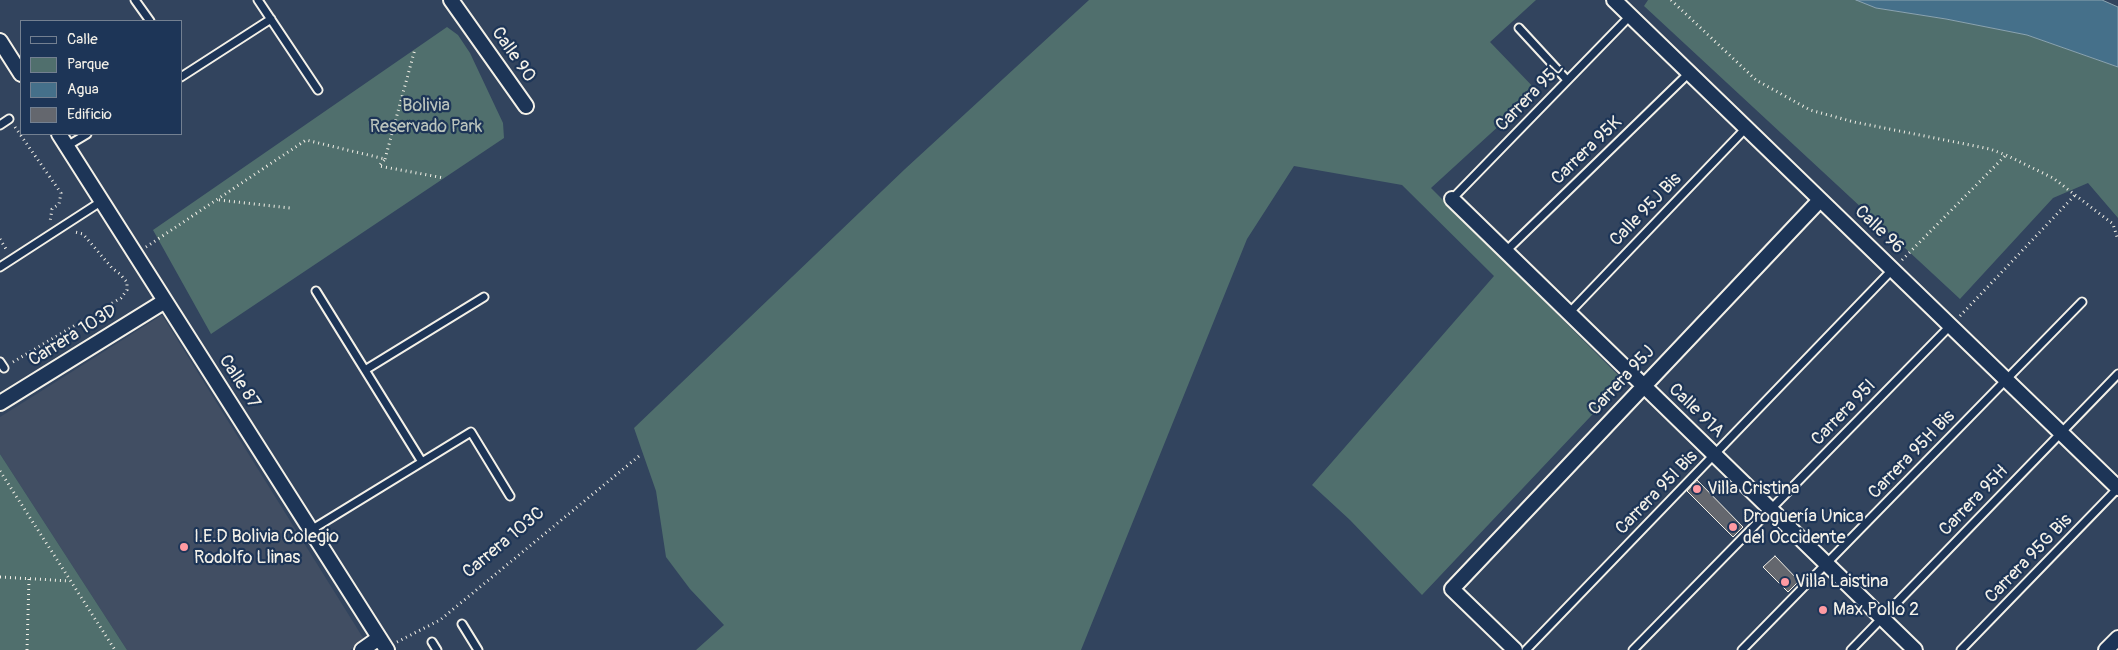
<!DOCTYPE html>
<meta charset="utf-8">
<style>
body{margin:0}
#map{position:relative;width:2118px;height:650px;overflow:hidden;background:#32445e;font-family:Pangolin,sans-serif}
canvas{display:block}
.legend{position:absolute;left:20px;top:20px;width:162px;height:115px;box-sizing:border-box;background:#1d3557;border:1px solid #738091;margin:0;padding:6px 9px;list-style:none;font-size:15px;color:#f4f1e8}
.legend li{display:flex;align-items:center;gap:10px;height:25px}
.legend b{width:25px;border:1px solid #738091}
</style>
<div id="map">
<canvas width="2118" height="650"></canvas>
<ul class="legend">
<li><b style="height:6px;background:#1d3557"></b>Calle</li>
<li><b style="height:14px;background:#506f6d"></b>Parque</li>
<li><b style="height:14px;background:#45708a"></b>Agua</li>
<li><b style="height:14px;background:#64676e"></b>Edificio</li>
</ul>
</div>
<script>
const c = document.querySelector('canvas').getContext('2d');
c.lineJoin = 'round';
function fill(path, color) { c.fillStyle = color; c.fill(path, 'evenodd'); }
const shape = rows => new Path2D(rows.map(r => 'M' + r).join(''));
function strokePath(path, color, width, dash) { c.strokeStyle = color; c.lineWidth = width; c.lineCap = dash ? 'butt' : 'round'; c.setLineDash(dash || []); c.stroke(path); }
function label(font, color, halo, rows, align = 'center') {
  c.font = font + ' Pangolin,sans-serif'; c.lineWidth = 4.5; c.setLineDash([]); c.textBaseline = 'middle'; c.strokeStyle = halo; c.fillStyle = color; for (const [text, x, y, turn = 0] of rows) {
    c.save(); c.translate(x, y); c.rotate((+turn || 0) * Math.PI / 180); c.textAlign = isNaN(turn) ? turn : align; if (halo) c.strokeText(text, 0, 0); c.fillText(text, 0, 0); c.restore();
  }
}
fill(shape([
 [162,315,365,641,350,650,127,650,0,454,0,417]
]), '#414e63');
fill(shape([
 [1089,0,1536,0,1490,42,1537,91,1431,188,1624,381,1422,595,1350,520,1312,485,1494,276,1402,185,1294,166,1247,239,1081,650,696,650,724,625,690,589,666,557,656,491,634,428,905,169],
 [1648,0,1856,0,1876,8,1946,19,2027,35,2118,67,2118,218,2088,183,2053,198,1960,299,1644,6],
 [447,27,458,35,470,53,503,123,504,138,211,334,153,230],
 [0,454,127,650,0,650]
]), '#506f6d');
const water = shape([
 [1856,0,2102,0,2118,7,2118,67,2027,35,1946,19,1876,8,1856,0]
]);
fill(water, '#45708a');
strokePath(water, '#8ba4b0', 1);
const building = shape([
 [1697,480,1743,527,1733,537,1687,491,1697,480],
 [1775,556,1799,581,1788,592,1763,567,1775,556]
]);
fill(building, '#64676e');
strokePath(building, '#f4f1e8', 1);
const lane = shape([
 [135,0,150,21],
 [258,0,318,90],
 [1519,28,1567,80],
 [181,77,271,19],
 [0,125,9,119],
 [67,146,87,134],
 [1452,199,1630,16],
 [1506,251,1689,73],
 [0,267,102,201],
 [316,291,422,462],
 [1569,313,1746,128],
 [0,362,4,368],
 [365,370,484,297],
 [311,530,471,432,510,496],
 [462,624,478,650],
 [432,642,437,650],
 [1526,650,1892,270],
 [1633,650,1950,326],
 [1742,650,2082,302],
 [1851,650,2118,374],
 [1961,650,2118,488]
]);
const street = shape([
 [451,0,526,106],
 [1614,0,2118,488],
 [0,41,21,74],
 [59,134,387,650],
 [1452,199,1915,650],
 [0,403,165,301],
 [362,650,379,638],
 [1515,650,1452,589,1820,200],
 [2106,650,2118,638]
]);
strokePath(lane, '#f4f1e8', 11);
strokePath(street, '#f4f1e8', 18);
strokePath(shape([
 [1671,0,1756,80,1810,110,1854,122,1990,149,2006,155,2053,178,2113,224,2118,240],
 [15,127,61,193,59,204,52,209,50,222],
 [385,159,415,49],
 [219,200,290,208],
 [0,239,6,249],
 [146,247,306,140,385,159,379,166,444,178],
 [1902,260,2006,155],
 [1960,316,2075,195],
 [13,362,121,298,127,290,127,282,120,274,112,268,83,234,75,232],
 [0,471,115,650],
 [0,577,70,581],
 [397,642,440,620,639,456],
 [27,650,29,579]
]), '#f4f1e8', 3, [1, 4]);
strokePath(lane, '#1d3557', 7);
strokePath(street, '#1d3557', 14);
for (const [x, y, r, color] of [
 [1697,489,5,"#ff9aa2"],
 [1733,527,5,"#ff9aa2"],
 [184,547,5,"#ff9aa2"],
 [1785,582,5,"#ff9aa2"],
 [1823,610,5,"#ff9aa2"]
]) { const dot = new Path2D(); dot.arc(x, y, r, 0, 2 * Math.PI); c.fillStyle = color; c.fill(dot); strokePath(dot, '#1d3557', 2); }
label('18px', '#f4f1e8', '#1d3557', [
 ["Calle 90",513,55,55],
 ["Carrera 95L",1530,97,-46],
 ["Carrera 95K",1587,151,-44],
 ["Calle 95J Bis",1646,210,-46],
 ["Calle 96",1879,230,44],
 ["Carrera 103D",73,336,-32],
 ["Carrera 95J",1622,381,-47],
 ["Calle 87",239,382,57],
 ["Calle 91A",1696,411,44],
 ["Carrera 95I",1844,413,-46],
 ["Carrera 95H Bis",1912,455,-46],
 ["Carrera 95I Bis",1657,493,-46],
 ["Carrera 95H",1974,501,-46],
 ["Carrera 103C",504,543,-40],
 ["Carrera 95G Bis",2029,559,-46]
]);
label('18px', '#bbc4bd', '#1d3557', [
 ["Bolivia",426,106],
 ["Reservado Park",426,127]
]);
label('18px', '#f4f1e8', '#1d3557', [
 ["Villa Cristina",1707,489],
 ["Droguería Unica",1743,517],
 ["del Occidente",1743,538],
 ["I.E.D Bolivia Colegio",194,537],
 ["Rodolfo Llinas",194,558],
 ["Villa Laistina",1795,582],
 ["Max Pollo 2",1833,610]
], 'left');
</script>
